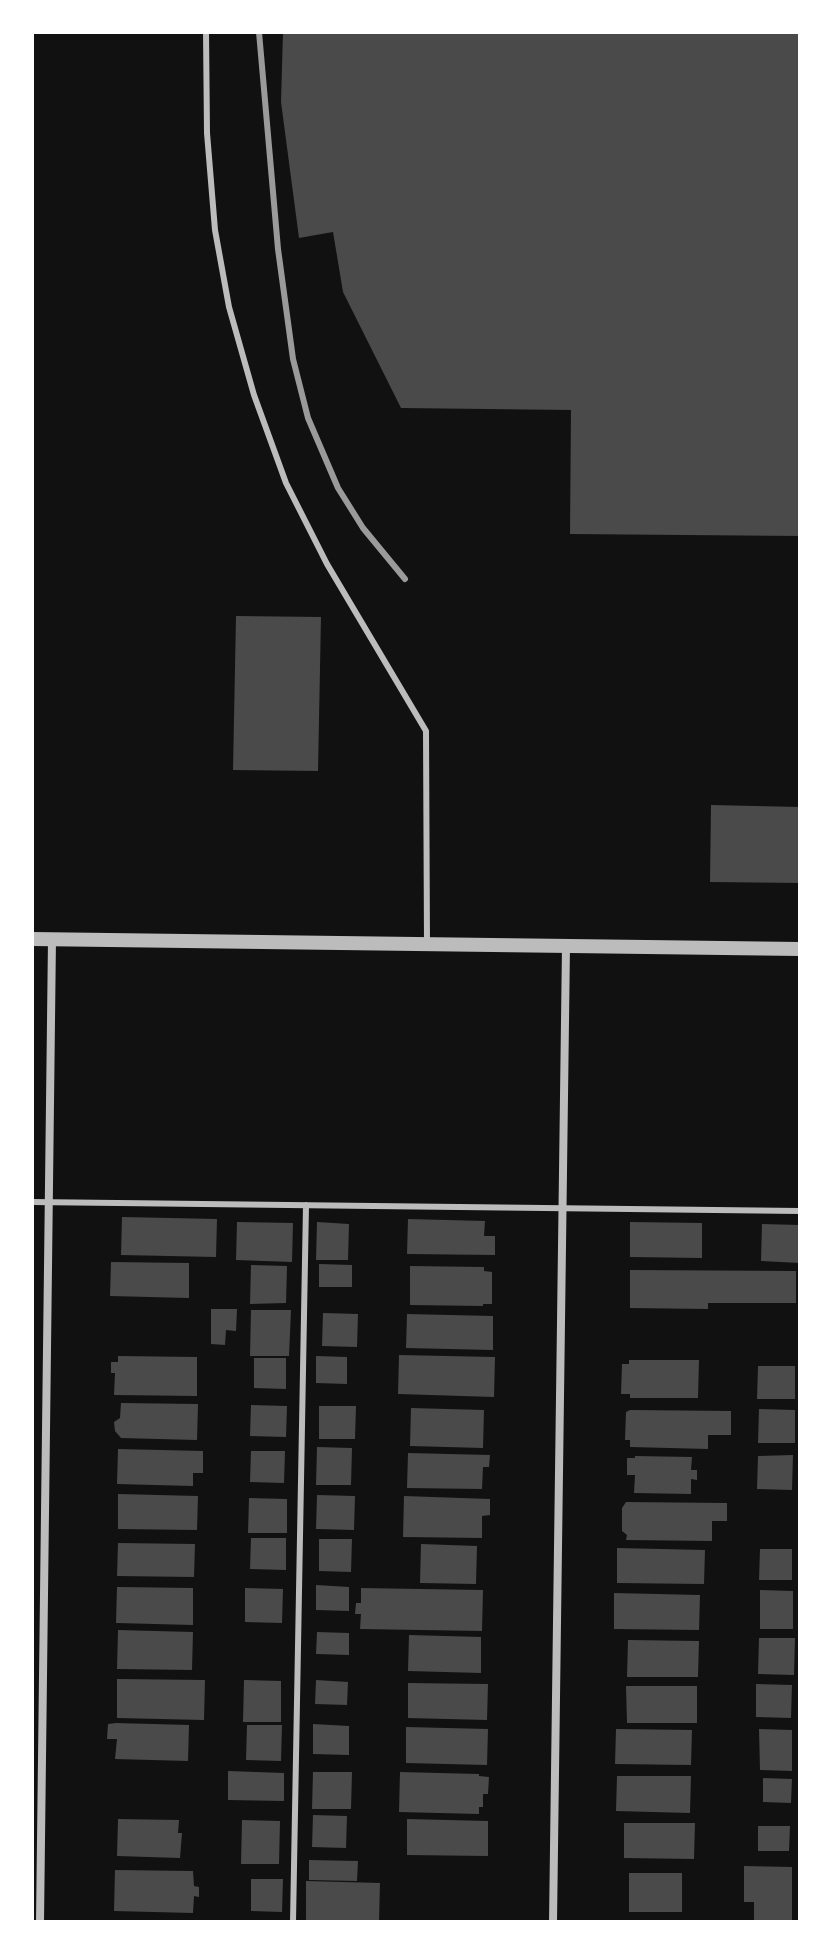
<!DOCTYPE html>
<style>
body{margin:0}
#map{position:relative;width:832px;height:1954px;overflow:hidden;background:#111;font-family:"Fira Sans",sans-serif}
canvas{display:block}
.frame{position:absolute;inset:0;border:34px solid #fff;pointer-events:none}
</style>
<div id="map">
<canvas width="832" height="1954"></canvas>
<div class="frame"></div>
</div>
<script>
const c = document.querySelector('canvas').getContext('2d');
c.lineJoin = 'round';
function fill(path, color) { c.fillStyle = color; c.fill(path, 'evenodd'); }
const shape = rows => new Path2D(rows.map(r => 'M' + r).join(''));
function strokePath(path, color, width, dash) { c.strokeStyle = color; c.lineWidth = width; c.lineCap = dash ? 'butt' : 'round'; c.setLineDash(dash || []); c.stroke(path); }
fill(shape([
 [283,32,800,32,800,536,570,534,571,410,401,408,343,292,333,232,299,238,281,102],
 [236,616,321,617,318,771,233,770],
 [711,805,800,807,800,883,710,882],
 [122,1217,217,1219,216,1257,121,1255],
 [408,1219,485,1221,484,1236,495,1236,495,1255,407,1254],
 [237,1222,293,1223,292,1262,236,1260],
 [317,1222,349,1224,348,1260,316,1260],
 [630,1222,702,1223,702,1258,630,1257],
 [762,1224,800,1225,800,1263,761,1261],
 [111,1262,189,1263,189,1298,110,1296],
 [319,1264,352,1265,352,1287,319,1287],
 [251,1265,287,1266,286,1303,250,1304],
 [410,1266,484,1267,484,1271,492,1272,492,1304,483,1304,483,1306,410,1305],
 [630,1270,796,1271,796,1303,708,1303,708,1309,630,1308],
 [211,1309,237,1309,236,1331,226,1330,225,1345,211,1344],
 [251,1310,291,1310,289,1356,250,1356],
 [323,1313,358,1314,357,1347,322,1346],
 [407,1314,493,1316,493,1350,406,1348],
 [399,1355,495,1357,494,1397,398,1394],
 [118,1356,197,1357,197,1396,114,1395,115,1373,111,1373,111,1362,118,1362],
 [316,1356,347,1357,347,1384,316,1383],
 [254,1358,286,1358,286,1389,254,1388],
 [629,1360,699,1360,698,1398,630,1398,630,1394,621,1394,622,1364,629,1364],
 [758,1366,795,1366,795,1399,757,1399],
 [121,1403,198,1404,197,1440,121,1438,115,1431,114,1422,120,1418],
 [251,1405,287,1406,286,1437,250,1436],
 [319,1406,356,1406,355,1439,319,1439],
 [411,1408,484,1410,483,1448,410,1446],
 [759,1409,795,1410,795,1443,758,1443],
 [630,1410,731,1411,731,1435,708,1435,708,1449,630,1447,630,1440,625,1440,626,1412],
 [317,1447,352,1448,351,1485,316,1485],
 [118,1449,203,1451,203,1473,193,1473,193,1486,117,1484],
 [251,1451,285,1451,284,1483,250,1482],
 [408,1453,490,1455,489,1467,483,1467,482,1489,407,1488],
 [793,1455,792,1490,757,1489,758,1456],
 [635,1456,692,1457,691,1470,697,1470,697,1480,691,1479,691,1494,634,1493,635,1475,627,1475,627,1458,635,1458],
 [118,1494,198,1496,197,1530,118,1529],
 [317,1495,355,1496,354,1530,316,1529],
 [404,1496,490,1499,490,1515,482,1516,482,1538,403,1537],
 [249,1498,287,1499,287,1533,248,1533],
 [626,1502,727,1503,727,1521,712,1521,712,1541,626,1540,627,1535,622,1531,622,1508],
 [251,1538,286,1538,286,1570,250,1569],
 [319,1539,352,1539,351,1572,319,1571],
 [118,1543,195,1544,194,1577,117,1576],
 [421,1544,477,1546,476,1584,420,1583],
 [617,1548,705,1550,704,1584,617,1583],
 [760,1549,792,1549,792,1580,759,1580],
 [316,1585,349,1587,349,1611,316,1610],
 [117,1587,193,1588,193,1625,116,1623],
 [245,1588,283,1589,282,1623,245,1622],
 [361,1588,483,1590,482,1631,360,1629,361,1614,355,1614,356,1603,361,1603],
 [760,1590,793,1591,793,1629,760,1629],
 [614,1593,700,1595,699,1630,614,1629],
 [118,1630,193,1632,192,1670,117,1669],
 [317,1632,349,1633,349,1655,316,1654],
 [409,1635,481,1637,481,1673,408,1671],
 [759,1638,795,1638,794,1675,758,1674],
 [628,1640,699,1641,698,1677,627,1677],
 [117,1679,205,1680,204,1720,117,1718],
 [244,1680,281,1681,281,1722,243,1722],
 [316,1680,348,1682,347,1705,315,1704],
 [408,1683,488,1684,487,1720,408,1718],
 [756,1684,792,1685,791,1718,756,1717],
 [626,1686,697,1686,697,1723,627,1723],
 [116,1723,189,1725,188,1761,115,1759,117,1739,107,1739,108,1724],
 [313,1724,349,1726,349,1755,313,1754],
 [247,1725,282,1725,281,1761,246,1760],
 [406,1727,488,1729,487,1765,406,1763],
 [616,1729,692,1730,691,1765,615,1764],
 [759,1729,792,1730,792,1771,760,1770],
 [228,1771,284,1773,284,1801,228,1800],
 [313,1772,352,1772,351,1809,312,1809],
 [400,1772,479,1774,479,1776,489,1777,488,1794,483,1794,483,1807,479,1807,479,1814,399,1812],
 [617,1776,691,1776,690,1813,616,1811],
 [763,1778,792,1779,791,1803,763,1802],
 [313,1815,347,1816,346,1848,312,1847],
 [118,1819,179,1820,178,1833,182,1833,180,1858,117,1856],
 [407,1819,488,1821,488,1856,407,1855],
 [242,1820,280,1821,279,1864,241,1864],
 [624,1823,695,1823,694,1859,624,1858],
 [758,1826,790,1826,789,1851,758,1851],
 [309,1860,358,1861,357,1881,309,1880],
 [744,1866,792,1867,792,1922,754,1922,754,1902,744,1902],
 [115,1870,193,1871,194,1886,199,1887,199,1897,194,1896,193,1913,114,1911],
 [629,1873,682,1873,682,1912,629,1912],
 [251,1879,283,1879,282,1912,251,1911],
 [306,1881,380,1883,379,1922,306,1920]
]), '#4a4a4a');
strokePath(shape([
 [206,32,207,133,215,230,229,307,254,395,286,483,327,564,426,731,427,944],
 [32,1202,800,1211],
 [293,1922,306,1205]
]), '#bcbcbc', 6);
strokePath(shape([
 [40,1922,52,939],
 [553,1922,566,946]
]), '#bcbcbc', 8);
strokePath(shape([
 [32,939,800,949]
]), '#bcbcbc', 14);
strokePath(shape([
 [259,32,278,249,293,359,308,418,338,488,363,528,405,579]
]), '#9a9a9a', 6);
</script>
